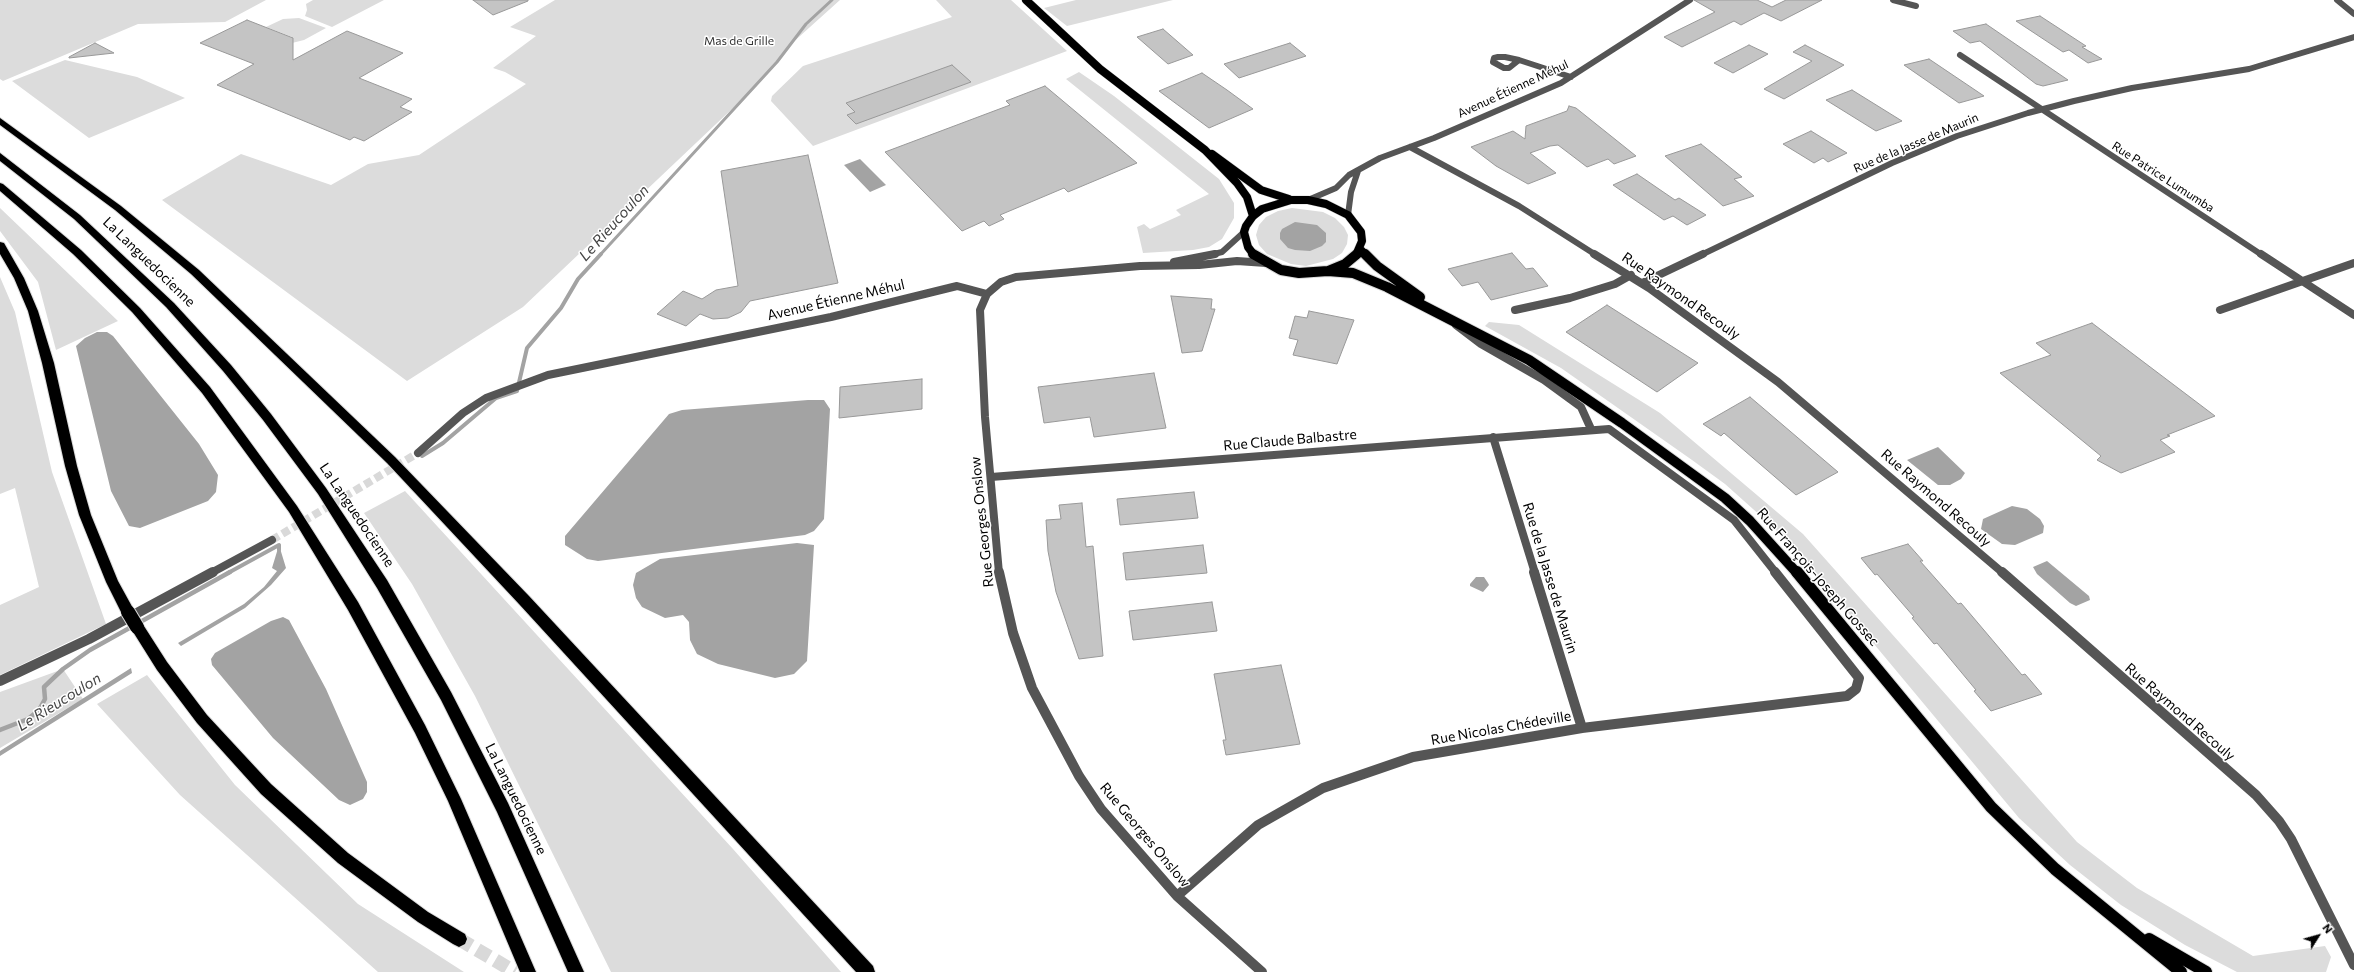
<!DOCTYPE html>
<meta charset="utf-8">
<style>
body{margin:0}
#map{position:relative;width:2354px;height:972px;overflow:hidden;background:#fff;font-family:Commissioner,sans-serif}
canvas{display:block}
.north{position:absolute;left:2298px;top:916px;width:40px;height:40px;-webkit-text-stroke:3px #fff;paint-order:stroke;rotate:53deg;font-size:11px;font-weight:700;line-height:16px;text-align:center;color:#000}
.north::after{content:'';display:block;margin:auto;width:14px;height:18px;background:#000;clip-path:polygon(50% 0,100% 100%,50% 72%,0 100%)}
</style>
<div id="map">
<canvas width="2354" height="972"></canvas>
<div class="north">N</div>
</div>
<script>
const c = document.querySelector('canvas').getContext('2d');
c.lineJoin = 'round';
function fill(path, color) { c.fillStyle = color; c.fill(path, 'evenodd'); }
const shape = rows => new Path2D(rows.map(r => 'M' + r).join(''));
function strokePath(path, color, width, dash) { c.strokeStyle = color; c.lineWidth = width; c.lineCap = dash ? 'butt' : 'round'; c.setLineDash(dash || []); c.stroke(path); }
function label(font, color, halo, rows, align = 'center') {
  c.font = font + ' Commissioner,sans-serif'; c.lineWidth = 3; c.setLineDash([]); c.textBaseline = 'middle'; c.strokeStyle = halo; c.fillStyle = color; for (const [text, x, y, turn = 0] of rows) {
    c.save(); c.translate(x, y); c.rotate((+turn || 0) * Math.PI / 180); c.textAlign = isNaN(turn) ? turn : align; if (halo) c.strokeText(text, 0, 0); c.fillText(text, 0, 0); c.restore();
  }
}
fill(shape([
 [0,0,266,0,225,22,138,24,3,81,0,79],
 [313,0,384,0,332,27,305,16,307,10,306,4],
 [555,0,840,0,790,45,754,88,523,307,407,381,162,200,241,154,331,185,368,164,419,155,526,84,505,72,493,68,536,36,510,27],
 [936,0,1011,0,1067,51,813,146,771,101,772,96,803,66,952,17],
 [1076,0,1173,0,1067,26,1044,8],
 [299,18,326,28,304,40,292,43,292,37,266,27,283,19],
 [65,60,137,77,185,98,89,138,12,81],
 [1079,72,1114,96,1219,179,1234,203,1234,218,1222,239,1209,247,1193,250,1143,253,1137,227,1144,224,1150,229,1181,215,1176,210,1209,194,1066,79],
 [0,208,118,321,56,350,38,282,0,231],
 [1292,208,1323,212,1335,218,1344,227,1348,235,1347,244,1342,253,1333,259,1306,266,1291,264,1267,254,1259,245,1256,235,1259,225,1266,217,1278,211],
 [0,277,15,312,52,472,106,624,0,675,0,605,39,587,15,488,0,494],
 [1489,322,1519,325,1660,413,1803,534,2077,842,2137,888,2253,956,2325,946,2331,957,2326,972,2237,972,2185,945,2121,905,2070,865,2019,818,1794,548,1772,526,1725,484,1692,460,1561,368,1485,326],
 [405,491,733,849,841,972,611,972,475,696,412,584,364,513],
 [63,669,83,699,0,748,0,692],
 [147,675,235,785,358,904,464,972,378,972,180,795,97,704]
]), '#dcdcdc');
fill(shape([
 [860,159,886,185,870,192,844,165],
 [1295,222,1317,225,1326,233,1326,242,1322,246,1310,251,1295,250,1288,248,1280,239,1280,233,1282,229],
 [97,332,107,332,113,336,199,444,218,475,216,492,208,501,140,528,129,526,111,491,76,346,85,338],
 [808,400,824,400,830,409,824,519,814,531,805,535,598,561,587,559,565,545,565,536,669,414,682,410],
 [1938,447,1965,473,1961,479,1950,485,1938,485,1907,460],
 [2012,506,2027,509,2040,519,2044,526,2043,533,2015,545,2002,544,1981,529,1983,519],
 [797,543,814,545,807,661,794,674,775,678,718,664,697,654,690,640,689,622,683,615,665,618,642,607,636,598,633,585,636,573,660,559],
 [279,545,286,568,271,585,245,608,181,646,178,643,244,604,264,587,277,571,272,568],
 [2047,561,2089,596,2090,600,2076,606,2070,603,2037,574,2033,567],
 [1476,577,1484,577,1488,583,1489,585,1483,592,1470,586,1470,584],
 [283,617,289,620,326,689,367,782,367,792,363,799,350,805,339,800,273,738,212,665,211,659,215,653,271,621],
 [131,668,132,673,0,756,0,751]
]), '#a3a3a3');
strokePath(shape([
 [600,255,777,62,806,24,832,0]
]), '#a3a3a3', 3);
strokePath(shape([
 [422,456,443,443,496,398,517,391,527,348,561,308,578,279,601,254],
 [228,573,279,545,279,550]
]), '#a3a3a3', 4);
strokePath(shape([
 [0,730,28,719,39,710,45,699,44,687,63,669,90,650,230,572]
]), '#a3a3a3', 4.5);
const building = shape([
 [473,0,528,0,528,1,493,15,473,0],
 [1694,0,1757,0,1772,7,1786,0,1822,0,1781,21,1764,13,1741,25,1734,21,1682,47,1664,37,1715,12,1694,0],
 [2040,16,2086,46,2082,47,2102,59,2088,63,2069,50,2063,52,2016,21,2040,16],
 [247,20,293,38,293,60,347,31,403,53,359,78,412,99,400,107,412,112,364,141,354,137,350,140,217,85,254,64,200,43,247,20],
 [1986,24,2068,80,2043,86,2036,84,1980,41,1970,43,1953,31,1986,24],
 [1163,29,1193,55,1168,64,1137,37,1163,29],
 [95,43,114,53,69,58,69,57,95,43],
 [1290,43,1306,56,1239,78,1224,64,1290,43],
 [1749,45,1768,54,1733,73,1714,63,1749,45],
 [1805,45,1844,65,1784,99,1764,89,1812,61,1793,52,1805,45],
 [1929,59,1984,96,1959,103,1904,65,1929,59],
 [952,65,971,82,856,124,847,115,855,112,846,103,952,65],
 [1202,73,1227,90,1253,109,1209,128,1159,91,1202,73],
 [1045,86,1137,163,1068,192,1064,188,1000,215,1004,219,989,226,984,221,962,231,885,152,1010,105,1006,101,1045,86],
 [1852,90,1902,121,1876,131,1826,100,1852,90],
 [1569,106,1576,108,1636,156,1614,164,1608,159,1587,167,1558,145,1550,146,1530,153,1556,173,1528,184,1496,166,1471,147,1513,131,1525,139,1526,126,1567,111,1569,106],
 [1811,131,1847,153,1828,162,1823,158,1814,163,1783,144,1811,131],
 [1701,144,1742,177,1734,179,1754,196,1723,206,1665,156,1701,144],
 [808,155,838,283,750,301,741,312,728,318,713,319,700,314,686,326,657,314,683,291,702,299,716,290,738,286,721,171,808,155],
 [1637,174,1675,200,1679,198,1706,215,1687,225,1673,216,1664,220,1613,185,1637,174],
 [1512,253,1526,269,1533,268,1548,286,1491,300,1478,282,1462,286,1448,269,1512,253],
 [1171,296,1212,299,1211,309,1215,309,1202,351,1182,353,1171,296],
 [1607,305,1698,363,1657,392,1566,332,1607,305],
 [1309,311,1354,320,1337,364,1293,355,1298,340,1289,338,1295,316,1307,318,1309,311],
 [2092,323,2215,416,2167,435,2170,436,2160,440,2175,452,2121,473,2097,460,2101,456,2000,373,2051,355,2036,343,2092,323],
 [1154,373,1166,428,1094,437,1090,417,1044,423,1038,387,1154,373],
 [922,379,922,409,839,418,840,387,922,379],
 [1750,397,1838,472,1796,495,1724,433,1721,436,1703,424,1750,397],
 [1194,492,1198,518,1120,525,1117,499,1194,492],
 [1082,503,1086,547,1093,546,1103,656,1079,659,1056,592,1048,551,1046,520,1061,519,1059,505,1082,503],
 [1908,544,1923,561,1920,561,1958,604,1961,603,2022,675,2025,674,2042,694,1991,711,1974,691,1976,690,1937,643,1934,644,1912,618,1914,617,1877,574,1875,575,1861,558,1908,544],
 [1203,545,1207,573,1126,580,1123,553,1203,545],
 [1212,602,1217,631,1133,640,1129,611,1212,602],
 [1281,665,1300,744,1226,755,1223,740,1226,740,1214,674,1281,665]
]);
fill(building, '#c4c4c4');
strokePath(building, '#999', 1);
strokePath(shape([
 [272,540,418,453]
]), '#d9d9d9', 8, [8, 4]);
strokePath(shape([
 [459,939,515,972]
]), '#d9d9d9', 14, [14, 7]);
const primaryFar2 = shape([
 [1026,0,1100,69,1205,150,1237,183,1247,197,1253,216],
 [1212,154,1261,190,1289,199],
 [1360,249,1366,255],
 [1254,255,1248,247,1244,232,1246,226,1253,216,1262,209,1291,200,1308,200,1326,204,1348,215,1361,232,1362,241,1356,255]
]);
const primaryFar1 = shape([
 [1253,254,1281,270,1299,273,1328,271,1345,264,1357,254],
 [1365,254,1377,266,1420,297],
 [1328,271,1353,273,1387,287,1529,360,1622,423,1725,498,1750,521,1797,573]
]);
const primary = shape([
 [1797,572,1991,807,2055,869,2181,972],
 [2149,939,2206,972]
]);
const motorway = shape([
 [0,118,121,206,199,270,395,457,529,596,873,966,875,972,856,972,519,604,387,463,191,274,115,210,0,125,0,118],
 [0,153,80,215,174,303,231,365,271,414,326,488,387,580,451,692,508,803,584,972,568,972,497,812,441,700,377,588,318,494,263,420,223,371,166,307,74,219,0,161,0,153],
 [0,183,3,184,81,250,140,308,210,387,297,506,358,602,425,725,461,799,536,972,520,972,448,801,415,733,348,610,289,512,202,393,132,312,73,254,0,191,0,183],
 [0,242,4,243,24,278,38,311,54,363,77,466,91,515,118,581,135,612,133,616,128,617,123,616,106,582,79,515,65,466,42,363,28,311,14,278,0,254,0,242],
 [137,622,142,623,167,662,207,715,271,784,348,853,428,912,465,934,467,939,465,944,459,947,453,944,418,922,338,863,261,794,197,723,157,670,130,627,132,623,137,622]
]);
strokePath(primaryFar2, '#dbdbdb', 9);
strokePath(primaryFar1, '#dbdbdb', 12);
strokePath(primary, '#dbdbdb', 14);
strokePath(motorway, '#dbdbdb', 2);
strokePath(shape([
 [1893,0,1916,6],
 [2337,0,2354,14],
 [1960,55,2262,255],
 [1498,57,1505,57,1519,60,1509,68,1504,68,1493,62,1494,58,1498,57],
 [1519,60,1571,77],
 [1410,147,1519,206,1596,255],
 [1308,200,1336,188,1349,175,1380,158,1434,138,1561,83,1690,0],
 [1348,215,1351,192,1358,171],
 [1210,255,1222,252,1244,232],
 [1701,255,1892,163,1957,136,2028,113,2074,101,2132,88,2249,69,2354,37]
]), '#555', 6);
strokePath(shape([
 [1594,254,1649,288,1778,382,2003,573],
 [2261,254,2354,315],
 [1174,262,1215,254],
 [1642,283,1703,254],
 [1515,310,1570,298,1615,284,1631,275],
 [2220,310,2354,263],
 [1456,325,1481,344,1544,380,1581,407,1591,429],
 [1493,437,1535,573],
 [418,453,463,413,486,398,548,375,831,317,957,286,987,294],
 [991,477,1609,429,1734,520,1776,573],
 [211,573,272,540],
 [999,573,985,417,980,310,987,294,1001,282,1016,277,1140,266,1199,265,1237,261,1266,263]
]), '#555', 8);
strokePath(shape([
 [999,572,1013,633,1032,688,1079,776,1101,809,1177,896,1262,972],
 [1534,572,1582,728],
 [2002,572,2256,795,2279,821,2291,839,2354,965],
 [0,681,89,639,213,572],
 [1177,896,1258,825,1323,788,1413,757,1582,728,1847,696,1856,689,1859,678,1775,572]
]), '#555', 10);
strokePath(primaryFar2, '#000', 8);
strokePath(primaryFar1, '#000', 10);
strokePath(primary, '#000', 12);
fill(motorway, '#000');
const motorwayBridge = shape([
 [128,612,137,627]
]);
strokePath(motorwayBridge, '#dbdbdb', 16, []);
strokePath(motorwayBridge, '#000', 14);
label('12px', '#333', '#fff', [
 ["Mas de Grille",739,41]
]);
label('12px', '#000', '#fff', [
 ["Avenue Étienne Méhul",1513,89,-25],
 ["Rue de la Jasse de Maurin",1916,143,-23],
 ["Rue Patrice Lumumba",2163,177,33]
]);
label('14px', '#000', '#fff', [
 ["La Languedocienne",149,262,44],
 ["Rue Raymond Recouly",1681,296,35],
 ["Avenue Étienne Méhul",836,300,-13],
 ["Rue Claude Balbastre",1290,440,-5],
 ["Rue Raymond Recouly",1936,498,41],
 ["La Languedocienne",357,515,56],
 ["Rue Georges Onslow",982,522,-96],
 ["Rue François-Joseph Gossec",1818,577,49],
 ["Rue de la Jasse de Maurin",1550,578,73],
 ["Rue Raymond Recouly",2180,712,41],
 ["Rue Nicolas Chédeville",1501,728,-10],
 ["La Languedocienne",516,799,64],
 ["Rue Georges Onslow",1145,835,50]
]);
label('italic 15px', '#444', '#fff', [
 ["Le Rieucoulon",614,223,-48],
 ["Le Rieucoulon",59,702,-32]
]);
</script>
